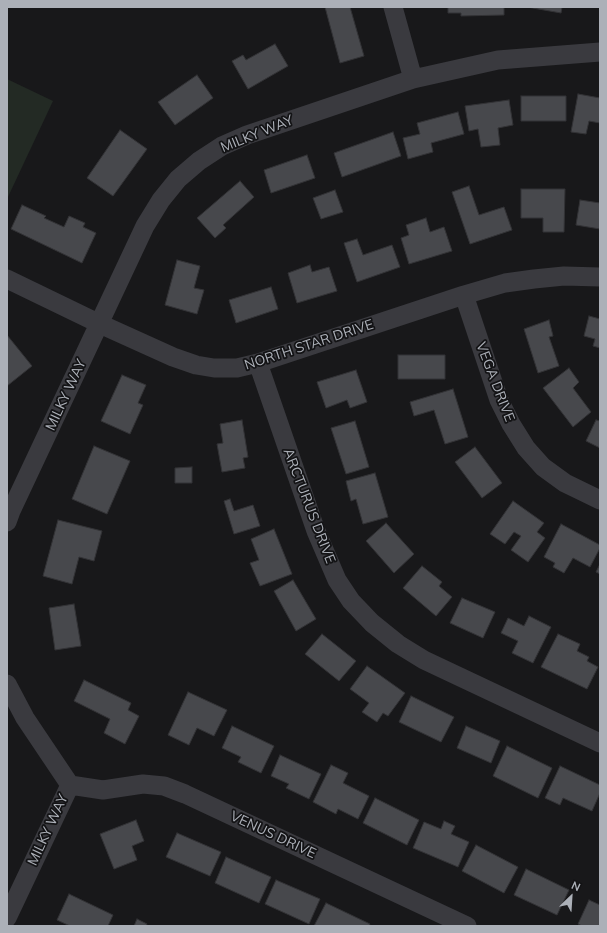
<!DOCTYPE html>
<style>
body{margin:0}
#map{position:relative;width:607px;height:933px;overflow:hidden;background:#18181a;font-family:Mulish,sans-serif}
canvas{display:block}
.frame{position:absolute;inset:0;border:8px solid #acb0b8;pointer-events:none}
.north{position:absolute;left:551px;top:877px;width:40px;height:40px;-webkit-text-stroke:3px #131315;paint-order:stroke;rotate:25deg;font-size:11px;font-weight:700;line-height:16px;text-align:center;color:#acb0b8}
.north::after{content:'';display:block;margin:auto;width:14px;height:18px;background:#acb0b8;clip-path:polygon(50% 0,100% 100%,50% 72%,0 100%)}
</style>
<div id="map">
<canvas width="607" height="933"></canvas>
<div class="frame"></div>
<div class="north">N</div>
</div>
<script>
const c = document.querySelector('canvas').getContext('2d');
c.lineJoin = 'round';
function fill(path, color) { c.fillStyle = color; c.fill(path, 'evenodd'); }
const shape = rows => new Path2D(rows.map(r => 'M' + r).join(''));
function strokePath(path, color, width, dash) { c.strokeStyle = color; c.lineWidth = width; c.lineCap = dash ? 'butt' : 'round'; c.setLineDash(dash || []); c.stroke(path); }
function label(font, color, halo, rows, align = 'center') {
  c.font = font + ' Mulish,sans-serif'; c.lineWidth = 3.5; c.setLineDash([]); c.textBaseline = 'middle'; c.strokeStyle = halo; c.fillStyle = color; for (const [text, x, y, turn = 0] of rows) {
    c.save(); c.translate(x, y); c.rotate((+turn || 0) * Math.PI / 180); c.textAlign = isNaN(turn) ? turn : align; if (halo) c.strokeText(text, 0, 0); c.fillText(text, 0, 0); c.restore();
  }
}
fill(shape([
 [7,79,53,101,7,199]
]), '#232a24');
const building = shape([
 [325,7,350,7,364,56,340,63,325,7],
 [448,7,504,7,504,15,461,16,461,13,448,13,448,7],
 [527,7,562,7,561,13,527,7],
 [275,44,288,66,248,89,232,61,243,55,246,60,275,44],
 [197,75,213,98,175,125,158,102,197,75],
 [578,94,600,98,600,123,589,121,586,134,571,132,578,94],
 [521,96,566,96,566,121,521,121,521,96],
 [509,100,513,125,498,128,500,145,481,147,478,129,469,131,465,106,509,100],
 [458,112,464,134,431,143,433,152,408,159,403,138,420,134,417,123,458,112],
 [120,130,147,149,113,196,87,178,120,130],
 [393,132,401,156,342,177,334,153,393,132],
 [307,155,315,178,271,193,264,170,307,155],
 [240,181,254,197,223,225,226,228,215,238,197,218,240,181],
 [469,186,479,215,504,207,512,230,470,244,452,192,469,186],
 [521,189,565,189,564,232,543,232,543,218,521,218,521,189],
 [335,190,343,212,321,219,313,198,335,190],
 [580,200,600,203,600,229,576,225,580,200],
 [22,205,46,216,44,218,64,227,69,216,85,223,83,227,96,233,82,263,11,229,22,205],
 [426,218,430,232,444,227,452,251,409,264,401,238,409,235,406,225,426,218],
 [357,239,363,255,392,245,400,267,357,282,344,243,357,239],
 [177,260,200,266,194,288,204,290,197,314,165,305,177,260],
 [310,265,312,272,329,267,337,291,297,303,288,273,310,265],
 [271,287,278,309,236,323,229,300,271,287],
 [589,316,600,319,600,348,593,346,595,339,584,336,589,316],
 [549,320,553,336,549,337,559,366,538,373,524,329,549,320],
 [7,335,32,366,7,386,7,335],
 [398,355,445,355,445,379,398,379,398,355],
 [569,368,579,382,573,388,591,412,573,427,543,388,569,368],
 [356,370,367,402,350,408,347,400,326,408,317,382,356,370],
 [122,375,146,385,138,403,143,405,130,434,101,421,122,375],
 [453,389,468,437,445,444,434,410,414,416,410,402,453,389],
 [242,420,248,457,243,458,245,468,222,472,217,444,223,443,220,424,242,420],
 [596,420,600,421,600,448,586,441,596,420],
 [355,421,369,467,346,474,331,428,355,421],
 [94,446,130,461,107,514,72,499,94,446],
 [475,447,502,483,482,498,455,462,475,447],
 [192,467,192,483,175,483,175,468,192,467],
 [375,473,388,517,363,524,356,499,351,501,346,481,375,473],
 [230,499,234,511,253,505,260,526,234,534,224,501,230,499],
 [513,501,544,523,537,532,545,538,528,562,511,550,521,536,514,532,505,544,490,534,513,501],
 [58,520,102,531,94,561,79,557,72,584,43,576,58,520],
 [386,523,414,554,394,573,366,541,386,523],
 [561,524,600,545,600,548,590,567,573,558,564,573,553,567,555,563,544,557,561,524],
 [274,529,292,574,260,586,250,563,259,560,251,539,274,529],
 [600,564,600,574,596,572,600,564],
 [422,566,442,582,439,586,452,597,436,616,403,588,422,566],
 [293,580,316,619,296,631,274,591,293,580],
 [462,598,495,612,483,638,450,623,462,598],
 [74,604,81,646,55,650,49,608,74,604],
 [529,616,551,627,533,663,512,653,518,641,501,633,508,618,524,626,529,616],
 [322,634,356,661,339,681,305,654,322,634],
 [558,634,580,644,577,651,589,657,587,661,598,667,587,689,541,667,558,634],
 [367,666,405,693,388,716,383,713,377,722,362,712,369,703,350,689,367,666],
 [84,680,131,703,128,710,139,716,125,744,104,733,110,719,74,701,84,680],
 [188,692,227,710,214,736,197,728,189,745,168,735,188,692],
 [411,696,454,717,441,742,399,722,411,696],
 [232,726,274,746,261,773,238,762,241,757,222,748,232,726],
 [466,726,500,741,491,763,457,748,466,726],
 [507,746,552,768,538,798,493,776,507,746],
 [280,755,321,774,309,799,286,788,289,784,271,776,280,755],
 [331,765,348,773,343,783,369,796,358,819,338,809,336,814,313,802,331,765],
 [560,766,600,785,600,793,592,811,563,798,560,805,545,798,560,766],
 [375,798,419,820,407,845,363,823,375,798],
 [136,820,144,841,132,846,137,860,114,869,100,834,136,820],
 [444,821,455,826,451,834,469,842,458,867,413,848,424,822,441,829,444,821],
 [177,833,221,852,210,876,166,857,177,833],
 [476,845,518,867,504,893,462,871,476,845],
 [226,857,271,877,259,903,215,883,226,857],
 [526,869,569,890,557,915,514,895,526,869],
 [276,880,320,899,309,924,265,904,276,880],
 [69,894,113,915,108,926,70,926,57,920,69,894],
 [589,900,600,905,600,926,582,926,578,924,589,900],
 [326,903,370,924,369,926,314,926,326,903],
 [137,919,147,924,146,926,134,926,137,919]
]);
fill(building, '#47484c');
strokePath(building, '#333336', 1);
strokePath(shape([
 [393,7,413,79],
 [7,279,100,324,173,357,196,365,214,368,237,368,258,363,464,295,505,283,534,279,564,276,600,277],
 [464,295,499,400,511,424,526,448,543,467,565,483,600,500],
 [258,363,316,531,337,580,351,601,372,623,398,644,424,660,600,743],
 [7,522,11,511,145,226,161,200,178,179,199,161,222,146,247,135,413,79,498,60,600,52],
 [7,684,25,718,70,785,7,918],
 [70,785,103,790,143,784,164,786,185,794,467,926]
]), '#3a3a3f', 19);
label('14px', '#acb0b8', '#131315', [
 ["MILKY WAY",257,134,-22],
 ["NORTH STAR DRIVE",309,345,-18],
 ["VEGA DRIVE",495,382,69],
 ["MILKY WAY",66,395,-65],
 ["ARCTURUS DRIVE",309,506,69],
 ["MILKY WAY",48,830,-65],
 ["VENUS DRIVE",273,835,25]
]);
</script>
